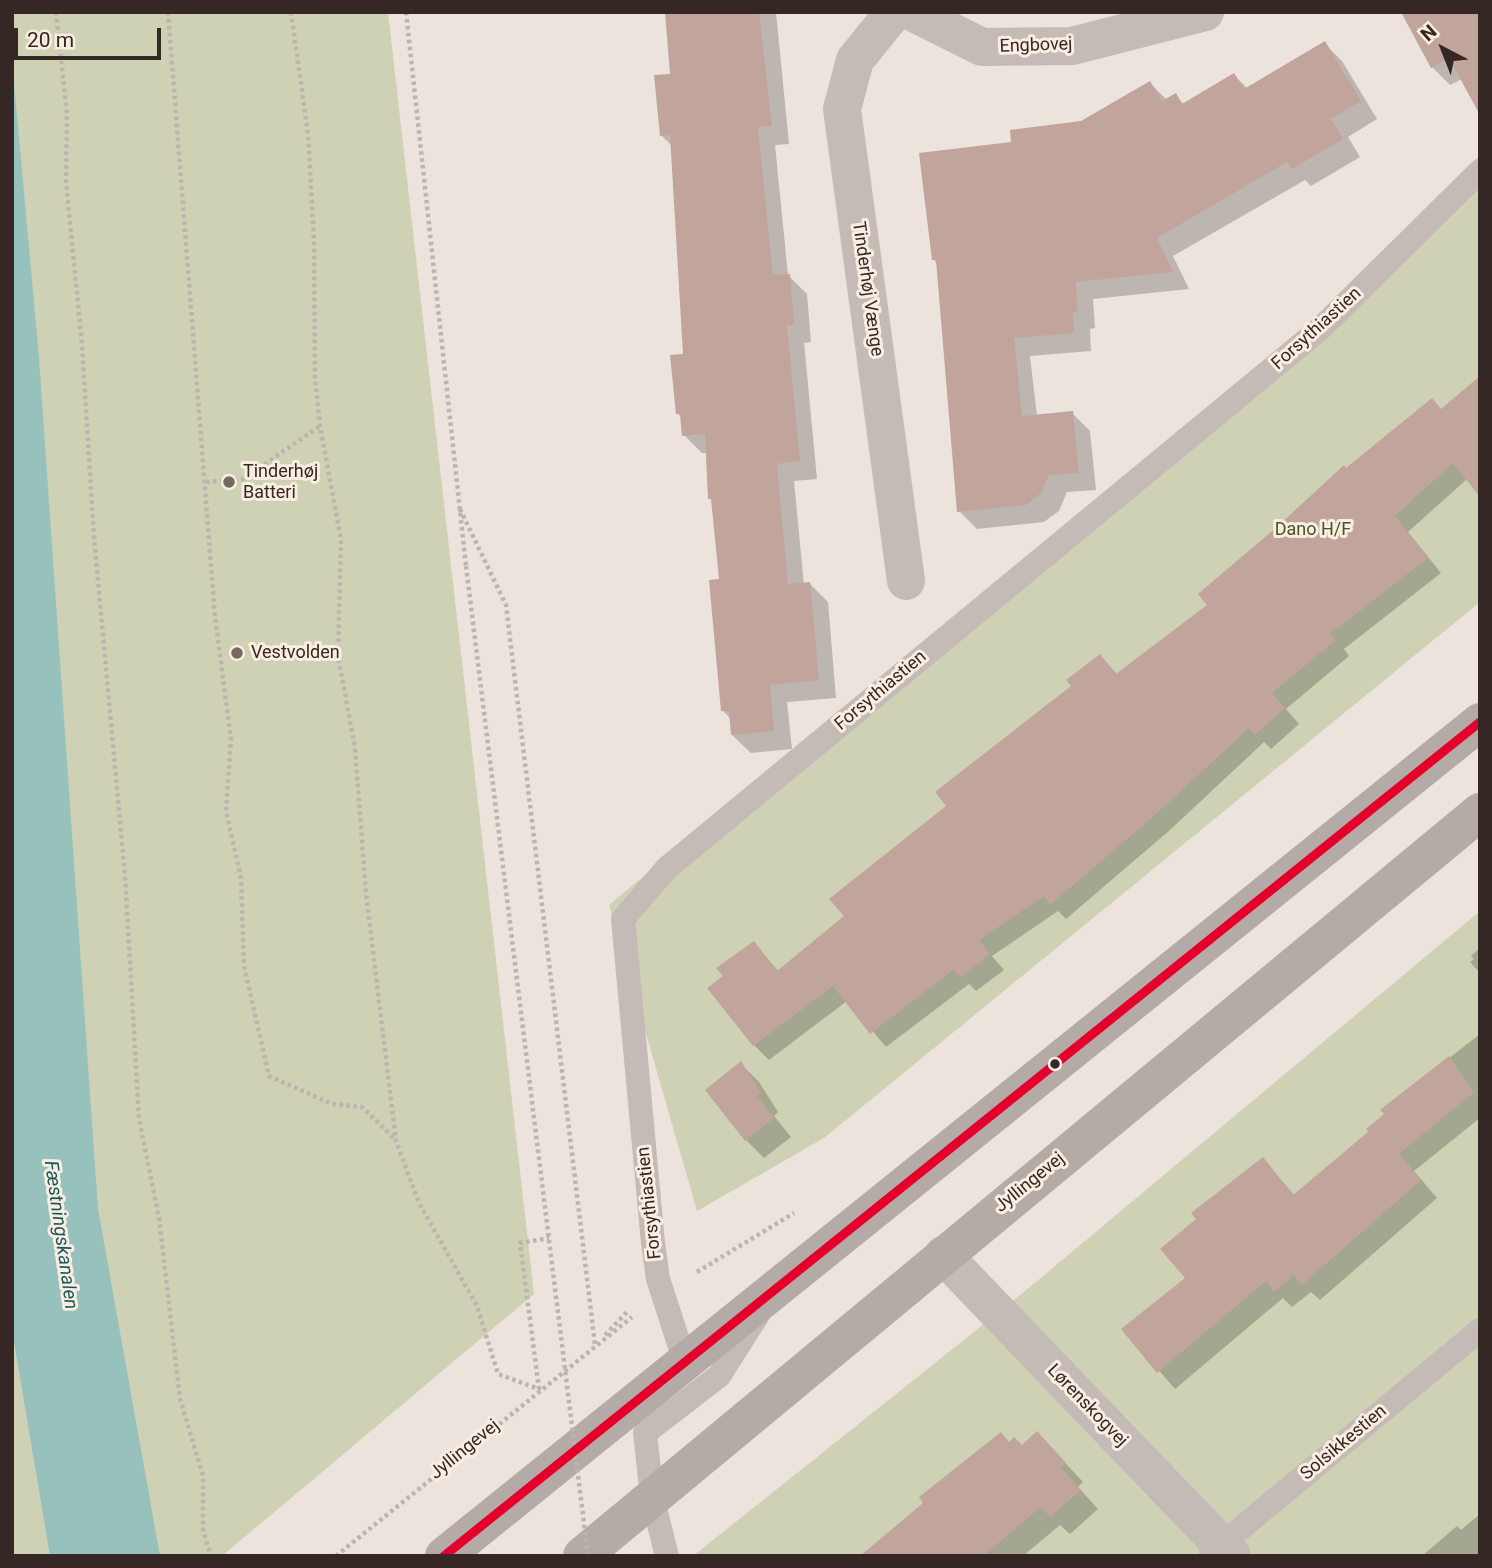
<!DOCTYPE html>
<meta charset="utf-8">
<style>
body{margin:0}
#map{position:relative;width:1492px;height:1568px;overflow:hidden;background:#ece3dc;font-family:Roboto,sans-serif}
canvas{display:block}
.frame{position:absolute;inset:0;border:14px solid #352824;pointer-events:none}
.north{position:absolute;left:1408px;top:14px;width:70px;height:70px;-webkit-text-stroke:5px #faede1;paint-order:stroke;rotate:318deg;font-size:19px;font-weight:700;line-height:28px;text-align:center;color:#352824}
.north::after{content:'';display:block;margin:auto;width:24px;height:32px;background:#352824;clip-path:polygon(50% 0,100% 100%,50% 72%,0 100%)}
.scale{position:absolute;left:14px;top:28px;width:147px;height:32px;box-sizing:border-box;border:4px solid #352824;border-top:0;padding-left:9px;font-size:21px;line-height:24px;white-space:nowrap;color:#352824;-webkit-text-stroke:5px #faede1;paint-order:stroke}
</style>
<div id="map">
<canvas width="1492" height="1568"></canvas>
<div class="frame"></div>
<div class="north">N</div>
<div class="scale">20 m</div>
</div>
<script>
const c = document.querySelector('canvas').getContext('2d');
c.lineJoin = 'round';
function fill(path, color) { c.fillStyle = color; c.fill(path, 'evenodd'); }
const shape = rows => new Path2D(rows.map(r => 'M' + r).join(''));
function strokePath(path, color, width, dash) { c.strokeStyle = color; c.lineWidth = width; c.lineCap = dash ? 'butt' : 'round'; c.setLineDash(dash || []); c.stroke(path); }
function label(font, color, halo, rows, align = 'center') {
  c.font = font + ' Roboto,sans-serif'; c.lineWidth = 6; c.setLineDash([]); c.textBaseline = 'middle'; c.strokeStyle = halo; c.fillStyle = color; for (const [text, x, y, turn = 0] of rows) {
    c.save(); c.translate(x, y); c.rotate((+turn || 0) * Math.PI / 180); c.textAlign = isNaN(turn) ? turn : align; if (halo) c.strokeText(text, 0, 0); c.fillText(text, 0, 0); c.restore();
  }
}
fill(shape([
 [12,12,388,12,534,1294,222,1556,12,1556],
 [1480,155,1480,602,824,1138,697,1211,609,905,1320,314],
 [1480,911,1480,1556,693,1556,1024,1292]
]), '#ced1b4');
fill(shape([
 [12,61,39,358,98,1209,160,1556,50,1556,12,1330]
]), '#97c1bd');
fill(shape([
 [666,12,776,12,789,144,775,145,788,275,807,294,811,342,804,343,817,479,794,481,804,585,810,584,828,602,836,698,787,702,792,749,751,753,732,735,731,719,723,711,720,581,713,501,710,498,708,453,702,453,684,435,682,418,678,414,685,355,673,147,662,136,672,76],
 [1480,12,1462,79,1450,85,1432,67],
 [1324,43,1342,61,1377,119,1348,137,1360,157,1311,186,1305,180,1173,256,1189,289,1093,299,1095,328,1090,329,1091,351,1030,356,1037,416,1072,413,1090,431,1096,490,1067,492,1059,511,1044,522,977,529,959,511,938,264,934,260,1013,144,1082,123,1150,83,1167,100,1175,96,1185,105,1234,75,1248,89],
 [1431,400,1467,479,1408,532,1441,573,1344,649,1349,656,1286,709,1299,724,1271,749,1264,742,1170,830,1066,919,1058,911,992,956,1004,970,976,991,969,984,886,1047,847,1001,769,1060,754,1045,725,977,754,943,779,972,846,916,948,806,1073,686,1100,656,1118,675,1210,606,1346,470],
 [1480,948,1480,973,1470,962,1474,959,1471,956],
 [1480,1034,1480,1118,1414,1171,1437,1198,1320,1300,1311,1292,1292,1307,1283,1298,1175,1389,1124,1330,1187,1278,1263,1159,1295,1196,1371,1132,1387,1115,1383,1110],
 [741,1064,759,1082,778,1112,774,1116,791,1137,764,1158,746,1140],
 [1010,1444,1055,1452,1083,1482,1078,1487,1098,1509,1070,1534,1060,1525,1023,1556,871,1556],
 [1480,1514,1480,1556,1422,1556,1457,1526,1461,1530]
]), '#0003');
fill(shape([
 [665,12,759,12,772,126,758,127,773,275,790,274,794,325,787,325,800,461,777,464,788,584,810,582,819,680,770,685,774,731,731,735,729,711,721,711,709,580,719,579,711,499,708,499,705,434,682,436,680,414,676,414,670,355,683,354,670,135,660,136,654,75,670,74],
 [1401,12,1480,12,1480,115,1449,58,1431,68],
 [1325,41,1361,101,1331,119,1343,139,1292,169,1287,162,1157,238,1173,272,1076,282,1078,311,1073,312,1074,333,1014,338,1022,416,1073,411,1079,473,1049,475,1041,493,1026,505,957,512,936,260,932,260,919,153,1011,142,1010,130,1081,121,1150,81,1162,101,1176,93,1182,104,1234,73,1244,89],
 [1480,376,1480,497,1453,463,1395,516,1428,558,1330,634,1336,640,1272,693,1285,708,1255,735,1249,728,1155,815,1050,905,1044,896,979,940,990,954,960,978,954,969,870,1034,833,986,753,1046,707,988,723,976,716,968,754,941,777,971,844,916,829,899,946,806,935,792,1071,686,1066,680,1100,654,1116,674,1207,605,1198,594,1278,526,1344,465,1346,468,1432,398,1441,409],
 [1449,1056,1474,1092,1399,1154,1421,1180,1302,1285,1294,1275,1274,1292,1266,1281,1157,1373,1121,1329,1185,1278,1160,1249,1196,1219,1191,1213,1263,1157,1293,1195,1368,1132,1366,1129,1384,1114,1380,1110],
 [741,1061,761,1093,757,1096,774,1118,745,1141,705,1090],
 [1037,1431,1066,1463,1061,1467,1081,1490,1050,1517,1041,1507,983,1556,860,1556,923,1503,919,1497,1001,1432,1009,1442,1014,1437,1022,1445]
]), '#c1a49c');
strokePath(shape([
 [56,12,67,114,66,181,82,345,94,537,125,876,139,1119,159,1218,180,1399,203,1476,203,1530,211,1556],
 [168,12,215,617,231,739,226,811,241,878,244,966,269,1076,332,1104,362,1107,395,1139],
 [291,12,308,134,314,240,315,379,320,426,341,539,338,656,355,748,366,893,396,1141,419,1203,477,1306,498,1374,539,1389,520,1243,549,1238],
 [406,12,466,566],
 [206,482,243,479,320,426],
 [460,509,506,605,595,1345],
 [697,1272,794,1213],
 [605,1335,628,1311],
 [336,1556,632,1317]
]), '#bdb4ae', 4.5, [3.5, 3.5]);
strokePath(shape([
 [685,1362,658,1279,653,1243,623,919,667,868,1320,329,1480,171],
 [1211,1553,1480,1330],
 [667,1556,652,1497,645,1433,719,1376,759,1313]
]), '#c4bbb6', 24);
strokePath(shape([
 [894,12,855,60,842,109,906,581],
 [912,12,982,47,1072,46,1205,12],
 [943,1255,1232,1556]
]), '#c4bbb6', 38);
strokePath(shape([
 [444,1556,1480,722],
 [582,1556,1480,812]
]), '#b5aba6', 38);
strokePath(shape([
 [466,566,588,1556]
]), '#bdb4ae', 4.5, [3.5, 3.5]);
strokePath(shape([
 [444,1556,1480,722]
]), '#e4002b', 9);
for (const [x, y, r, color] of [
 [229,482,7,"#756964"],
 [237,653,7,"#756964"],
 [1055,1064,6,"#352824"]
]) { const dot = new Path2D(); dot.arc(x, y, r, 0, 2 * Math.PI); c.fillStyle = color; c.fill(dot); strokePath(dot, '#faede1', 2.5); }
label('18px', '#352824', '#faede1', [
 ["Engbovej",1036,46,-2],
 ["Tinderhøj Vænge",867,289,82],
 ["Forsythiastien",1317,329,-42],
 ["Forsythiastien",881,691,-40],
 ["Jyllingevej",1030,1183,-39],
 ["Forsythiastien",650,1203,-96],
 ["Lørenskogvej",1087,1406,46],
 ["Solsikkestien",1344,1443,-40],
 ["Jyllingevej",465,1450,-39]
]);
label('18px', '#352824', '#faede1', [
 ["Tinderhøj",243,472],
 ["Batteri",243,493],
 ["Vestvolden",251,653]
], 'left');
label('18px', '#475526', '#faede1', [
 ["Dano H/F",1313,530]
]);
label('italic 19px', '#175958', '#faede1', [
 ["Fæstningskanalen",60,1235,82]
]);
</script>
